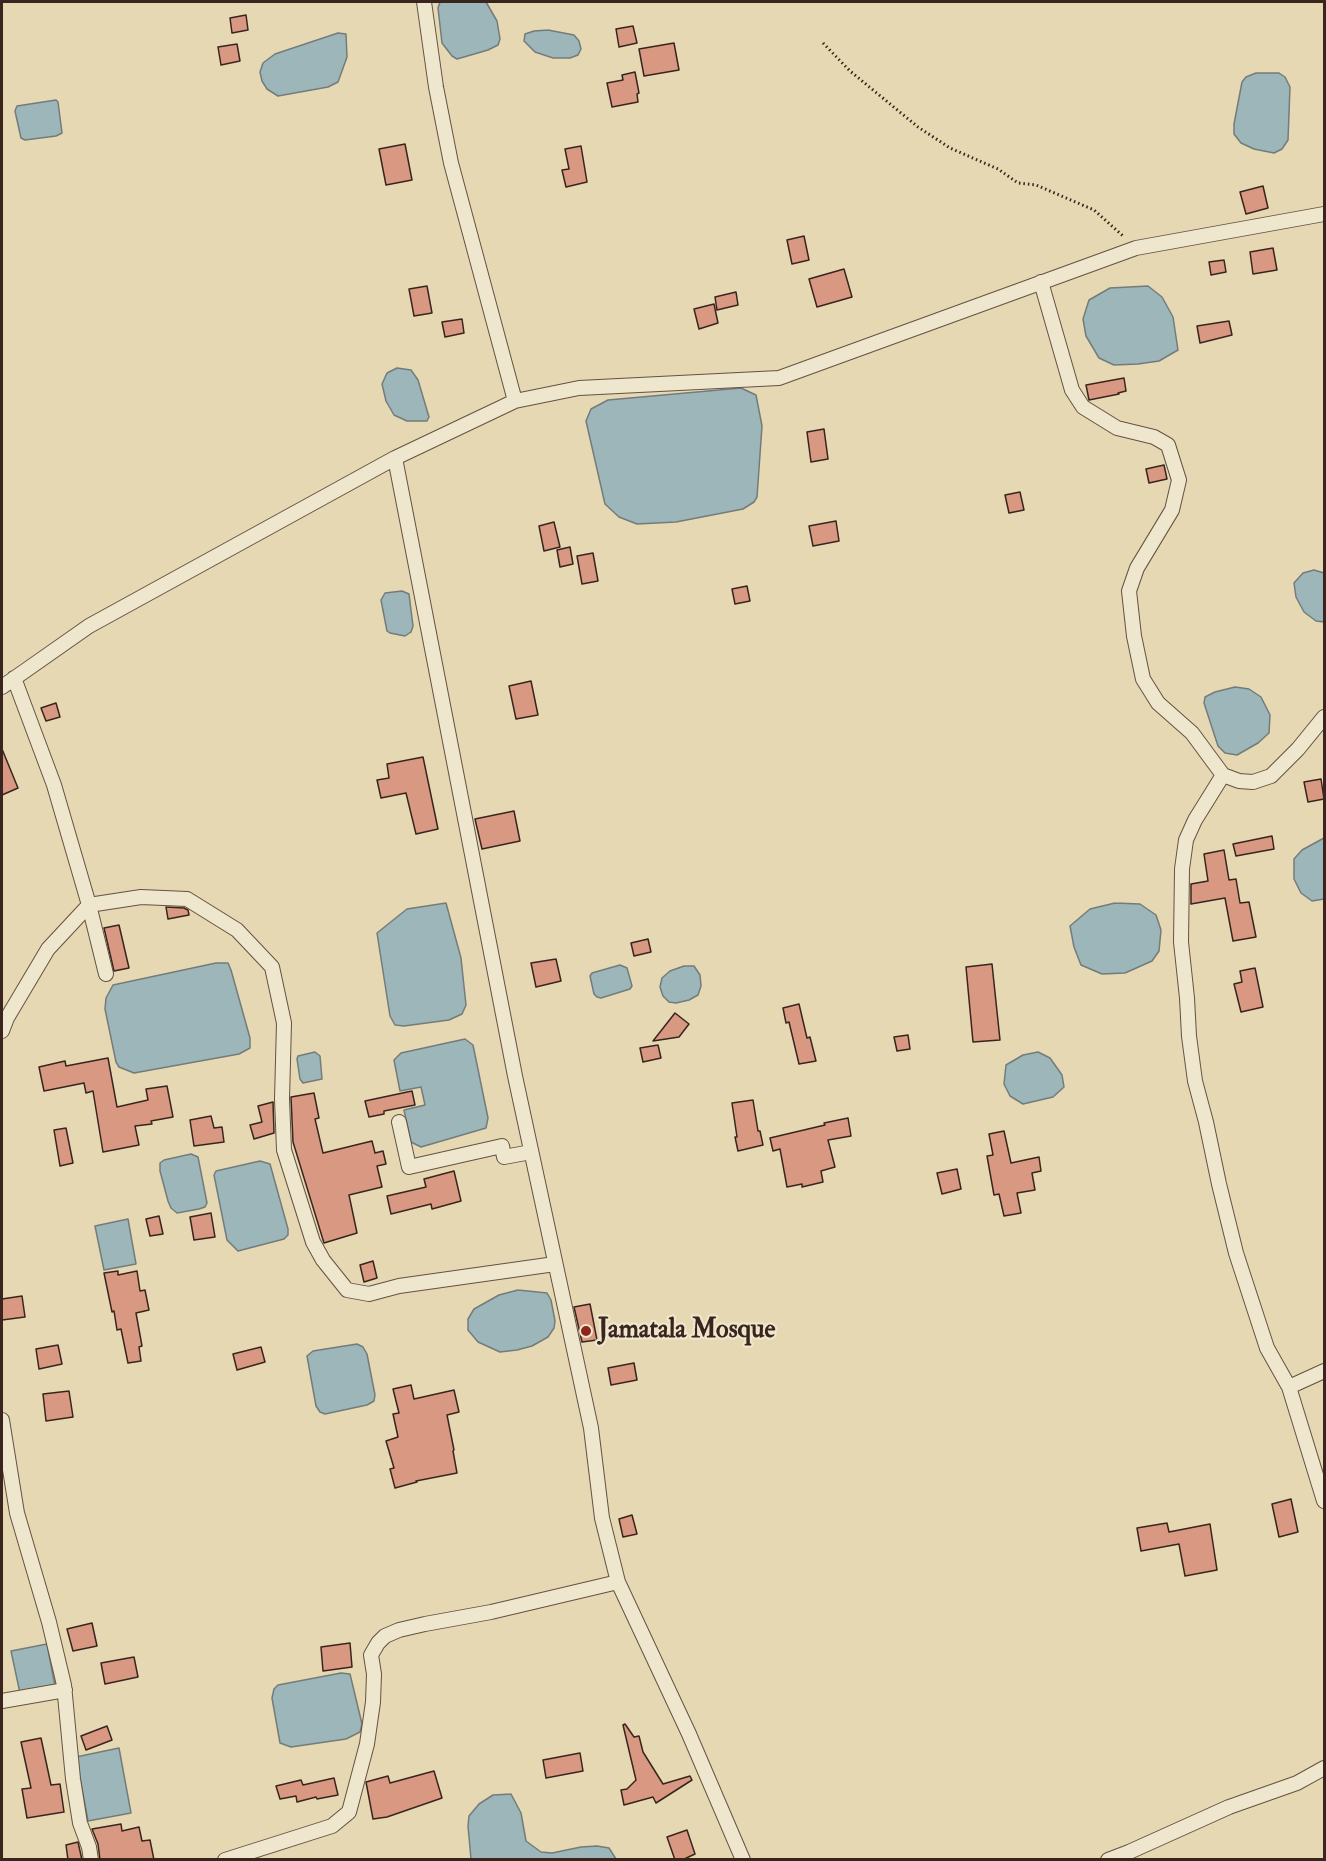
<!DOCTYPE html>
<style>
body{margin:0}
#map{position:relative;width:1326px;height:1861px;overflow:hidden;background:#e5d8b2;font-family:"IM FELL Double Pica",serif}
canvas{display:block}
.frame{position:absolute;inset:0;border:3px solid #39251e;pointer-events:none}
</style>
<div id="map">
<canvas width="1326" height="1861"></canvas>
<div class="frame"></div>
</div>
<script>
const c = document.querySelector('canvas').getContext('2d');
c.lineJoin = 'round';
function fill(path, color) { c.fillStyle = color; c.fill(path, 'evenodd'); }
const shape = rows => new Path2D(rows.map(r => 'M' + r).join(''));
function strokePath(path, color, width, dash) { c.strokeStyle = color; c.lineWidth = width; c.lineCap = dash ? 'butt' : 'round'; c.setLineDash(dash || []); c.stroke(path); }
function label(font, color, halo, rows, align = 'center') {
  c.font = font + ' "IM FELL Double Pica",serif'; c.lineWidth = 4.5; c.setLineDash([]); c.textBaseline = 'middle'; c.strokeStyle = halo; c.fillStyle = color; for (const [text, x, y, turn = 0] of rows) {
    c.save(); c.translate(x, y); c.rotate((+turn || 0) * Math.PI / 180); c.textAlign = isNaN(turn) ? turn : align; if (halo) c.strokeText(text, 0, 0); c.fillText(text, 0, 0); c.restore();
  }
}
const water = shape([
 [440,2,486,2,497,21,500,39,498,45,488,50,457,59,452,56,442,43,438,8,440,2],
 [548,30,574,35,579,41,581,49,578,55,570,58,553,58,535,52,524,41,525,34,534,31,548,30],
 [338,33,346,34,347,57,338,82,328,87,278,96,267,89,262,81,260,72,263,63,275,54,338,33],
 [1256,73,1279,73,1285,77,1290,87,1288,140,1282,149,1274,153,1254,149,1241,143,1234,134,1234,124,1242,82,1246,77,1256,73],
 [56,100,58,102,62,133,56,136,25,140,21,138,15,111,17,106,56,100],
 [1148,286,1162,297,1173,317,1178,350,1159,361,1138,364,1114,365,1099,358,1086,336,1083,319,1089,300,1110,288,1148,286],
 [397,368,411,370,418,380,429,417,427,421,407,421,394,415,386,401,382,384,387,373,397,368],
 [741,388,756,395,762,426,757,497,754,502,743,509,676,522,637,524,619,517,605,504,586,421,591,409,608,400,741,388],
 [1314,570,1324,573,1324,622,1316,621,1304,612,1296,597,1294,583,1303,573,1314,570],
 [402,591,409,594,413,626,411,632,405,636,390,633,387,631,381,600,385,593,402,591],
 [1235,687,1249,689,1261,697,1270,715,1269,733,1258,743,1237,755,1225,753,1218,746,1204,703,1205,697,1215,692,1235,687],
 [1324,838,1324,899,1312,901,1301,893,1294,879,1294,859,1302,850,1324,838],
 [446,903,461,958,466,1005,462,1014,449,1020,404,1026,395,1025,390,1016,377,933,407,909,446,903],
 [1115,903,1140,904,1156,915,1161,930,1159,951,1152,961,1125,973,1102,974,1081,965,1074,947,1070,926,1090,909,1115,903],
 [216,963,228,963,231,970,250,1038,250,1048,239,1054,134,1073,119,1067,116,1062,105,1009,106,998,113,985,216,963],
 [620,965,627,968,632,986,630,989,601,998,597,997,594,994,590,976,592,973,620,965],
 [684,966,694,966,700,975,701,986,698,995,689,1000,676,1003,669,1002,663,996,660,987,662,978,670,971,684,966],
 [465,1039,473,1045,488,1118,486,1128,421,1147,411,1142,404,1110,425,1105,421,1087,400,1091,394,1060,401,1053,465,1039],
 [315,1052,320,1056,322,1079,303,1083,300,1079,297,1059,298,1056,315,1052],
 [1038,1052,1050,1058,1062,1075,1064,1087,1053,1097,1023,1104,1010,1096,1004,1084,1006,1065,1023,1055,1038,1052],
 [191,1154,198,1157,207,1203,205,1207,199,1209,177,1213,171,1208,168,1201,160,1171,160,1163,164,1160,191,1154],
 [260,1161,270,1164,288,1229,288,1235,284,1239,238,1251,227,1240,214,1175,216,1171,260,1161],
 [128,1219,136,1264,104,1270,95,1226,128,1219],
 [518,1290,547,1293,551,1300,555,1321,554,1328,548,1337,532,1346,517,1350,500,1352,478,1342,468,1330,468,1319,474,1309,499,1295,518,1290],
 [357,1344,363,1347,367,1354,375,1395,374,1401,367,1405,325,1414,320,1412,316,1406,307,1356,313,1351,357,1344],
 [47,1644,55,1686,20,1693,11,1651,47,1644],
 [341,1673,350,1674,362,1724,360,1732,346,1739,291,1747,280,1743,272,1698,274,1689,278,1685,341,1673],
 [119,1748,131,1813,88,1821,76,1757,119,1748],
 [511,1794,521,1813,526,1841,541,1852,552,1853,581,1847,597,1846,609,1848,616,1859,471,1859,468,1826,469,1816,479,1804,493,1795,511,1794]
]);
fill(water, '#9cb6b9');
strokePath(water, '#747c7b', 1.5);
const building = shape([
 [246,15,248,30,232,33,230,18,246,15],
 [633,26,637,43,619,47,616,29,633,26],
 [674,43,679,70,644,76,639,49,674,43],
 [237,44,240,61,221,65,218,47,237,44],
 [635,72,639,93,637,94,638,102,612,107,607,83,623,80,622,75,635,72],
 [405,144,412,180,386,185,379,149,405,144],
 [581,146,587,182,566,187,562,170,569,169,565,149,581,146],
 [1263,186,1268,208,1246,214,1240,192,1263,186],
 [804,236,809,260,792,264,787,240,804,236],
 [1273,248,1277,270,1253,274,1250,252,1273,248],
 [1224,260,1226,272,1211,275,1209,262,1224,260],
 [844,269,852,297,817,307,809,279,844,269],
 [427,286,432,313,414,316,409,289,427,286],
 [736,292,738,305,717,310,715,297,736,292],
 [714,304,718,323,699,329,694,309,714,304],
 [462,319,464,333,445,337,442,322,462,319],
 [1229,321,1232,335,1200,343,1197,326,1229,321],
 [1124,378,1126,391,1118,393,1119,394,1089,400,1086,385,1124,378],
 [824,429,828,459,811,462,807,432,824,429],
 [1164,465,1167,479,1149,483,1146,469,1164,465],
 [1020,492,1024,510,1009,513,1005,495,1020,492],
 [836,521,839,541,813,546,809,526,836,521],
 [554,522,560,547,544,551,539,526,554,522],
 [570,547,573,564,560,567,557,550,570,547],
 [593,553,598,581,582,584,577,556,593,553],
 [747,586,750,601,735,604,732,589,747,586],
 [531,681,538,715,516,719,509,686,531,681],
 [56,703,60,717,46,721,41,708,56,703],
 [2,749,18,788,2,795,2,749],
 [423,757,438,829,416,834,406,793,381,798,377,780,389,778,387,764,423,757],
 [1321,779,1324,799,1308,802,1304,782,1321,779],
 [514,811,520,841,482,849,475,819,514,811],
 [1272,836,1274,849,1236,856,1233,844,1272,836],
 [1224,850,1229,880,1236,879,1240,903,1249,902,1256,937,1233,941,1225,898,1191,904,1191,884,1208,881,1204,854,1224,850],
 [166,907,184,908,188,910,189,915,168,919,166,907],
 [119,925,129,968,114,971,104,928,119,925],
 [648,939,651,952,634,956,631,943,648,939],
 [556,959,561,981,536,987,531,963,556,959],
 [992,964,1000,1040,973,1042,966,967,992,964],
 [1255,968,1263,1007,1241,1012,1234,984,1242,982,1240,971,1255,968],
 [799,1004,807,1038,810,1037,816,1061,799,1064,789,1022,786,1023,783,1008,799,1004],
 [675,1013,689,1024,679,1037,653,1041,675,1013],
 [908,1035,910,1049,897,1051,894,1037,908,1035],
 [658,1045,661,1058,643,1062,640,1048,658,1045],
 [108,1058,117,1107,148,1100,146,1089,167,1086,173,1117,151,1121,152,1124,135,1126,139,1145,103,1152,93,1091,86,1093,84,1083,44,1091,39,1067,65,1061,66,1066,108,1058],
 [412,1091,415,1105,384,1111,384,1114,369,1117,365,1101,412,1091],
 [314,1093,319,1118,315,1119,323,1153,372,1141,375,1153,383,1151,386,1164,377,1166,382,1187,349,1195,357,1233,324,1243,293,1142,291,1097,314,1093],
 [753,1100,758,1131,760,1131,763,1145,738,1151,735,1137,737,1137,732,1103,753,1100],
 [273,1102,274,1133,254,1139,250,1125,262,1122,258,1106,273,1102],
 [211,1116,214,1128,222,1127,224,1142,194,1146,190,1120,211,1116],
 [848,1118,851,1136,828,1140,835,1167,821,1171,823,1182,802,1187,802,1184,787,1187,780,1149,773,1151,770,1138,825,1125,824,1123,848,1118],
 [66,1128,73,1163,60,1166,54,1130,66,1128],
 [1004,1131,1011,1163,1039,1157,1041,1171,1032,1173,1035,1190,1017,1193,1021,1213,1004,1216,999,1194,994,1195,987,1156,993,1155,989,1134,1004,1131],
 [957,1169,961,1189,942,1194,937,1173,957,1169],
 [454,1171,461,1201,432,1209,431,1204,391,1214,387,1196,426,1187,424,1179,454,1171],
 [211,1213,215,1237,194,1240,190,1217,211,1213],
 [159,1216,163,1234,150,1236,146,1219,159,1216],
 [373,1261,377,1278,364,1282,360,1265,373,1261],
 [118,1271,118,1275,137,1271,140,1291,145,1290,149,1310,136,1313,142,1346,139,1347,141,1361,128,1363,121,1329,117,1330,114,1311,112,1312,104,1273,118,1271],
 [22,1296,25,1317,2,1320,2,1299,22,1296],
 [590,1304,597,1340,582,1342,574,1307,590,1304],
 [58,1345,62,1364,39,1369,36,1349,58,1345],
 [261,1347,265,1362,237,1370,233,1354,261,1347],
 [634,1363,637,1380,611,1385,608,1368,634,1363],
 [411,1385,414,1399,454,1390,459,1412,447,1415,454,1450,453,1451,457,1473,416,1481,417,1482,395,1488,390,1469,394,1468,386,1441,398,1437,393,1414,399,1413,393,1389,411,1385],
 [69,1391,73,1417,46,1421,43,1394,69,1391],
 [1291,1499,1298,1532,1279,1537,1272,1504,1291,1499],
 [632,1515,637,1534,623,1537,619,1519,632,1515],
 [1167,1523,1169,1532,1210,1524,1217,1570,1185,1576,1179,1544,1141,1551,1137,1528,1167,1523],
 [92,1623,97,1646,73,1651,67,1629,92,1623],
 [350,1643,352,1667,323,1671,321,1647,350,1643],
 [134,1657,138,1677,105,1684,101,1663,134,1657],
 [625,1724,634,1737,639,1736,643,1752,663,1784,690,1776,692,1780,656,1803,653,1797,624,1805,621,1790,627,1789,636,1780,623,1725,625,1724],
 [107,1726,112,1740,86,1750,81,1736,107,1726],
 [41,1738,51,1785,60,1784,64,1812,27,1818,22,1789,31,1788,21,1742,41,1738],
 [580,1753,583,1771,546,1778,543,1760,580,1753],
 [434,1771,442,1798,387,1817,373,1819,366,1782,388,1776,390,1783,434,1771],
 [334,1778,338,1795,317,1799,316,1797,297,1802,296,1796,280,1799,276,1786,301,1780,303,1785,334,1778],
 [121,1824,122,1831,139,1827,142,1841,150,1840,154,1860,100,1860,98,1844,92,1829,121,1824],
 [687,1830,695,1854,682,1860,675,1860,667,1837,687,1830],
 [78,1842,82,1860,68,1860,66,1845,78,1842]
]);
fill(building, '#d99882');
strokePath(building, '#39251e', 1.5);
const street = shape([
 [424,2,436,87,451,163,515,401],
 [1041,282,1072,390,1083,407,1117,428,1154,437,1168,445,1179,480,1172,510,1137,568,1129,591,1134,636,1143,679,1158,703,1192,733,1223,775,1239,781,1253,782,1271,776,1298,749,1324,717],
 [395,458,515,1076,591,1428,602,1518,618,1582,689,1734,743,1860],
 [14,678,54,785,89,905,106,974],
 [2,687,89,626,395,458,515,401,579,388,779,378,1136,248,1324,214],
 [1223,775,1195,820,1186,840,1182,869,1181,942,1187,998,1189,1036,1195,1081,1206,1122,1219,1184,1236,1253,1267,1348,1289,1387],
 [2,1031,7,1018,48,949,89,905,141,897,187,899,237,930,272,967,284,1023,282,1099,284,1150,313,1242,323,1260,347,1290,369,1294,399,1286,555,1264],
 [399,1122,409,1167,502,1146,504,1157,531,1152],
 [1324,1371,1289,1387,1324,1501],
 [2,1420,17,1513,49,1622,64,1685,73,1779,80,1823,89,1847,91,1860],
 [2,1701,65,1690],
 [225,1860,332,1826,349,1812,367,1744,373,1702,374,1674,371,1655,378,1643,385,1636,399,1630,425,1624,491,1612,618,1582],
 [1108,1860,1129,1852,1229,1807,1297,1783,1324,1768]
]);
strokePath(street, '#645243', 16);
strokePath(shape([
 [823,43,850,71,918,127,950,148,998,169,1018,183,1036,185,1094,210,1123,236]
]), '#39251e', 3, [1.5, 3]);
strokePath(street, '#eee6cd', 14);
for (const [x, y, r, color] of [
 [586,1331,6,"#8f2418"]
]) { const dot = new Path2D(); dot.arc(x, y, r, 0, 2 * Math.PI); c.fillStyle = color; c.fill(dot); strokePath(dot, '#eee6cd', 2); }
label('bold 26px', '#39251e', '#eee6cd', [
 ["Jamatala Mosque",598,1331]
], 'left');
</script>
